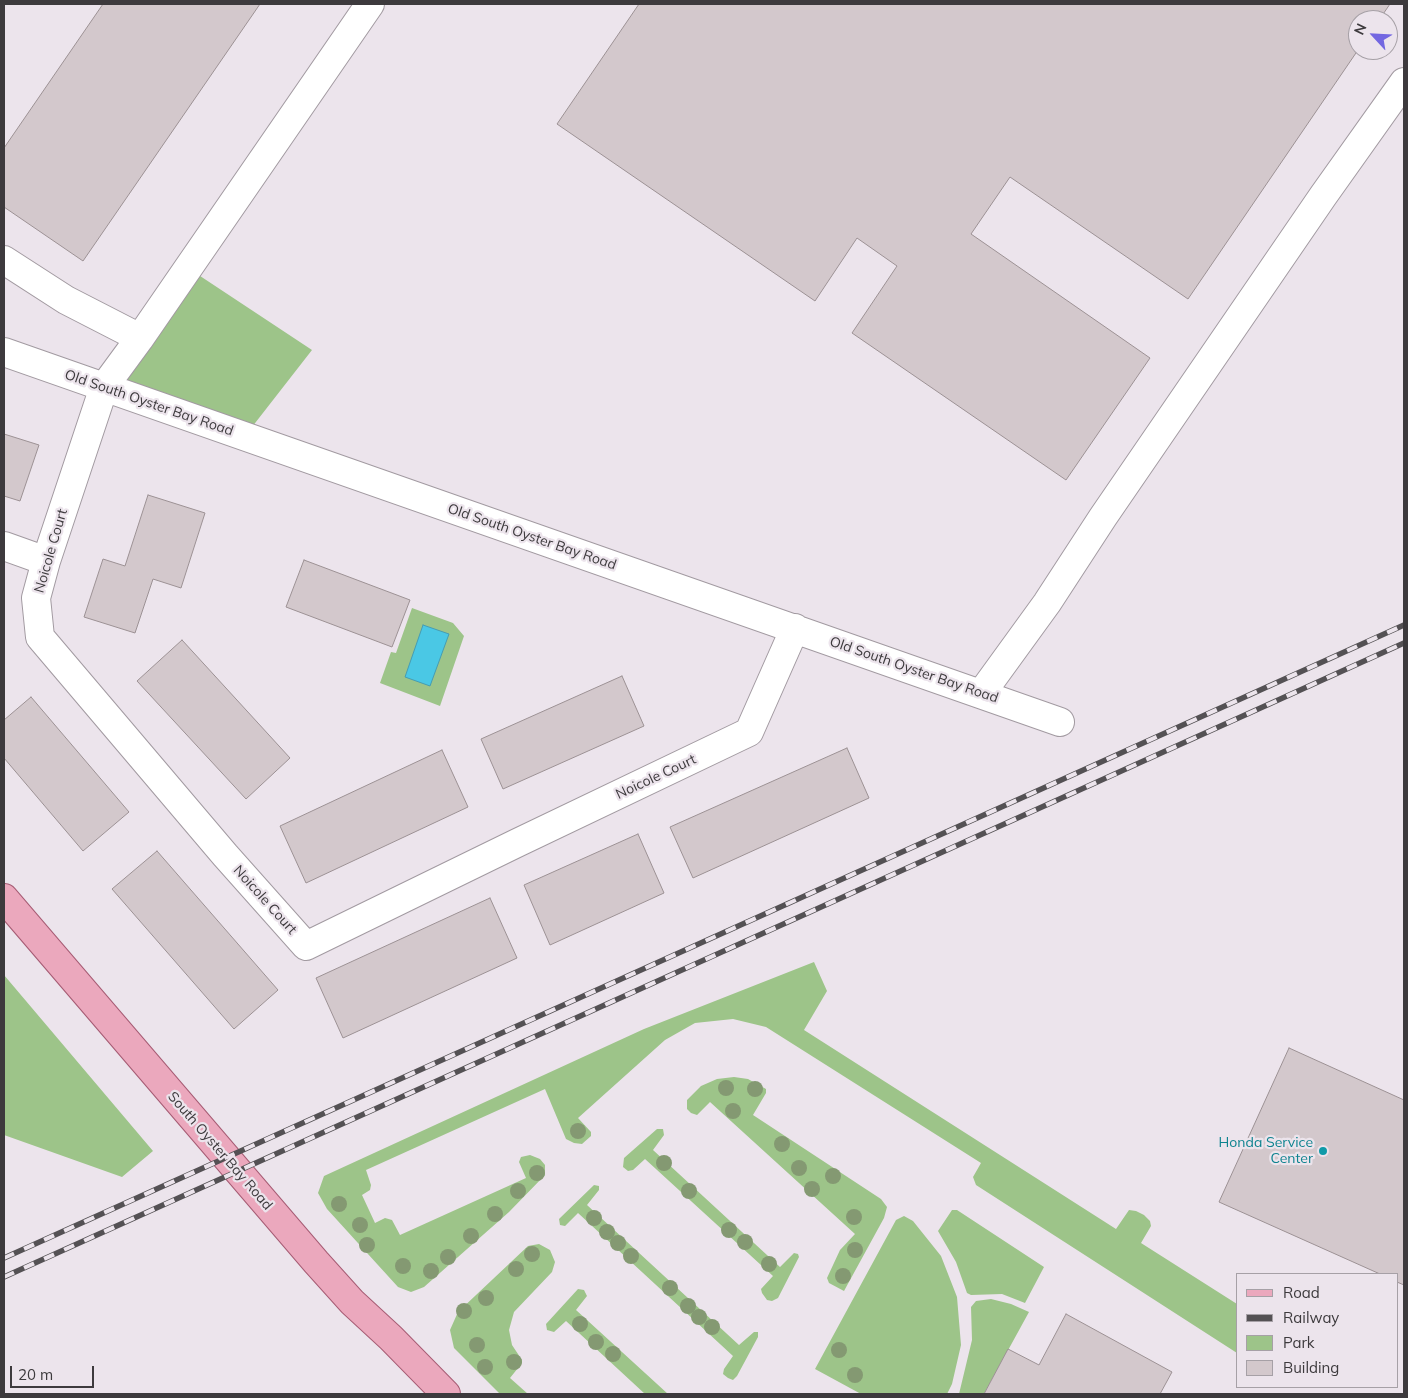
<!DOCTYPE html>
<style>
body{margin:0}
#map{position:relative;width:1408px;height:1398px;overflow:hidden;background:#ece4ec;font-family:Mulish,sans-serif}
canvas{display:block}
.frame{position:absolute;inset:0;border:5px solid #3d3a3d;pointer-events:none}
.legend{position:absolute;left:1236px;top:1273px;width:162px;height:115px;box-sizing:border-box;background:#ece4ec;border:1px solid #a6a0a6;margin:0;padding:6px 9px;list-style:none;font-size:15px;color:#3d3a3d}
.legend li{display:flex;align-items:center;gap:10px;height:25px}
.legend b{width:25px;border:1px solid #a6a0a6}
.north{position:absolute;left:1348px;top:10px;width:50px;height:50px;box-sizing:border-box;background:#ece4ec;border:1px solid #a6a0a6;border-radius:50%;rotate:295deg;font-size:14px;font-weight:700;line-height:20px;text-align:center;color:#3d3a3d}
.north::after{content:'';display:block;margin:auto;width:18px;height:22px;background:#7367e1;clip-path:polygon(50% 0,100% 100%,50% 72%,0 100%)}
.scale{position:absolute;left:10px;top:1366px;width:84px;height:22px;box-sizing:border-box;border:2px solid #3d3a3d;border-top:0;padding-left:6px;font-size:15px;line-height:18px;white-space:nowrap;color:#3d3a3d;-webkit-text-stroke:4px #ece4ec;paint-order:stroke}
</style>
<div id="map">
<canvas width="1408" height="1398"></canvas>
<div class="frame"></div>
<ul class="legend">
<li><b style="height:6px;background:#eba8bd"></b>Road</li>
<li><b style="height:6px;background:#545154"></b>Railway</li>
<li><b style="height:14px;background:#9dc489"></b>Park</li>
<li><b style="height:14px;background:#d3c8cc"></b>Building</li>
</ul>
<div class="north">N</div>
<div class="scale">20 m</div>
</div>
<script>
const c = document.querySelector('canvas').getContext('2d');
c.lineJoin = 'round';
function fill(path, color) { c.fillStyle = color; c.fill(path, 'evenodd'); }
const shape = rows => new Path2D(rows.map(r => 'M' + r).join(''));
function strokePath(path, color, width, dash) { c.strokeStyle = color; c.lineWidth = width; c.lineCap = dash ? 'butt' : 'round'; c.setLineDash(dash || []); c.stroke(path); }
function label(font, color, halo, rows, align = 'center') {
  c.font = font + ' Mulish,sans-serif'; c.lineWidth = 4.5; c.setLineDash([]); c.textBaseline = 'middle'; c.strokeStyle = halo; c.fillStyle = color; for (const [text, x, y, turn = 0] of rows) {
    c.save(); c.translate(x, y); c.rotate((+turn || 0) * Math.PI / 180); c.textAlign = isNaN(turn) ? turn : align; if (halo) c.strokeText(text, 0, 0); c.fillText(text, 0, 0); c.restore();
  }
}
fill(shape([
 [188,268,312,350,245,436,104,387],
 [412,608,453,623,464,636,440,706,380,683,391,652,396,653],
 [814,962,827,991,804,1030,1116,1229,1129,1210,1136,1211,1144,1215,1150,1221,1151,1226,1141,1243,1237,1304,1237,1353,976,1185,973,1177,981,1163,766,1027,733,1019,695,1023,665,1040,578,1118,591,1132,591,1136,582,1144,574,1143,566,1139,545,1089,366,1170,371,1185,370,1190,362,1195,375,1223,385,1218,392,1220,400,1235,526,1178,519,1162,521,1157,530,1155,540,1159,545,1165,545,1175,509,1212,424,1287,411,1292,398,1287,327,1209,318,1193,324,1176,644,1029],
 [4,975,153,1151,122,1177,4,1135],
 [734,1077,748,1079,766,1089,766,1093,753,1115,881,1199,887,1207,884,1218,844,1291,829,1283,827,1278,840,1250,855,1234,710,1102,697,1115,691,1113,687,1109,687,1100,701,1086,717,1079],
 [657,1129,663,1129,664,1135,653,1150,780,1267,794,1253,798,1254,799,1257,778,1298,772,1301,767,1300,762,1293,761,1289,773,1276,645,1159,633,1170,628,1171,623,1167,624,1158],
 [594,1185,599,1186,599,1190,587,1205,739,1345,754,1332,758,1332,758,1337,737,1376,733,1380,728,1378,723,1374,724,1369,733,1356,578,1213,565,1226,560,1225,559,1219],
 [952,1210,957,1210,1044,1267,1025,1303,1002,1294,971,1295,967,1293,956,1262,938,1231],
 [904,1216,913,1221,941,1256,957,1297,961,1345,952,1384,947,1394,861,1394,815,1369,896,1220],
 [539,1244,550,1250,555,1262,552,1272,514,1312,509,1330,512,1345,522,1360,522,1363,510,1378,528,1394,500,1394,454,1348,450,1330,458,1312,528,1246],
 [578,1289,584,1290,587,1296,576,1310,668,1394,645,1394,566,1321,554,1332,547,1330,546,1324],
 [991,1299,1011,1304,1029,1312,984,1394,959,1394,972,1340,971,1307,976,1301]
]), '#9dc489');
const water = shape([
 [423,625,449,634,430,686,405,677,423,625]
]);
fill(water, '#4ac8e5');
strokePath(water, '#469db3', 1);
const building = shape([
 [103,4,260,4,83,261,4,207,4,148,103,4],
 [639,4,1390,4,1379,20,1358,20,1358,50,1188,299,1010,177,971,234,1150,358,1066,480,852,333,897,266,857,238,815,301,557,124,639,4],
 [4,434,39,445,20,501,4,496,4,434],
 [148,495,205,513,181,588,153,579,135,633,84,617,103,559,125,566,148,495],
 [304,560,410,600,392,647,286,607,304,560],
 [182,640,290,758,246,799,137,681,182,640],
 [622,676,644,726,503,789,481,739,622,676],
 [31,697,129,812,83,851,4,758,4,720,31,697],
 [847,748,869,798,693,878,670,827,847,748],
 [442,750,468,807,306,883,280,826,442,750],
 [638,834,664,893,550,945,524,885,638,834],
 [157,851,278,990,234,1029,112,889,157,851],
 [490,898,517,958,343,1038,316,978,490,898],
 [1289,1048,1404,1100,1404,1285,1397,1282,1397,1274,1380,1274,1219,1202,1289,1048],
 [1066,1314,1172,1372,1160,1394,984,1394,1008,1349,1039,1365,1066,1314]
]);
fill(building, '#d3c8cc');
strokePath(building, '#9c9194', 1);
const minor = shape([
 [370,4,140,338,104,387,46,561,36,598,40,637,225,855,306,946,517,843,749,732,795,628],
 [4,260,66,300,140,338],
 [4,352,1060,722],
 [4,546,46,561],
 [981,694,1047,603,1103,517,1323,196,1404,82]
]);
const major = shape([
 [4,898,316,1262,352,1302,391,1338,446,1394]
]);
strokePath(minor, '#a29aa1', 30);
strokePath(major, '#a65c74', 30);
strokePath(minor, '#fff', 28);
strokePath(major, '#eba8bd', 28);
const rail = shape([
 [4,1258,1404,625],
 [4,1277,1404,643]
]);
strokePath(rail, '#545154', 5.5);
strokePath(rail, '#ece4ec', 4, [11]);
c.fillStyle = '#849972';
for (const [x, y] of [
 [726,1088],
 [755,1089],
 [733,1111],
 [578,1131],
 [782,1144],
 [664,1163],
 [799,1168],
 [537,1173],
 [833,1176],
 [812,1189],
 [518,1191],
 [689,1191],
 [339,1204],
 [495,1214],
 [854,1217],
 [594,1218],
 [360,1225],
 [729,1230],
 [607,1232],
 [471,1236],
 [745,1242],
 [618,1243],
 [367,1245],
 [855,1250],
 [532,1254],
 [631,1256],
 [448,1257],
 [769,1264],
 [403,1266],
 [516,1269],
 [431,1271],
 [843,1276],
 [670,1288],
 [486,1298],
 [688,1306],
 [464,1311],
 [699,1317],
 [580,1324],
 [712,1327],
 [596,1342],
 [477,1345],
 [839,1350],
 [613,1354],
 [514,1362],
 [485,1367],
 [855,1375]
]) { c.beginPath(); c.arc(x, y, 8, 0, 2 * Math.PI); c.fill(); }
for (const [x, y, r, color] of [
 [1323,1151,5,"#0f9aa8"]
]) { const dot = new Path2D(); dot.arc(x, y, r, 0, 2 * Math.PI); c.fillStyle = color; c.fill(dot); strokePath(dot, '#ece4ec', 2); }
label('14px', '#3d3a3d', '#ece4ec', [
 ["Old South Oyster Bay Road",149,403,19],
 ["Old South Oyster Bay Road",532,537,19],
 ["Noicole Court",51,551,-74],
 ["Old South Oyster Bay Road",914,670,19],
 ["Noicole Court",656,777,-25],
 ["Noicole Court",265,900,48],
 ["South Oyster Bay Road",220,1151,49]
]);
label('14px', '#0d838f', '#ece4ec', [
 ["Honda Service",1313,1143],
 ["Center",1313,1159]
], 'right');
</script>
